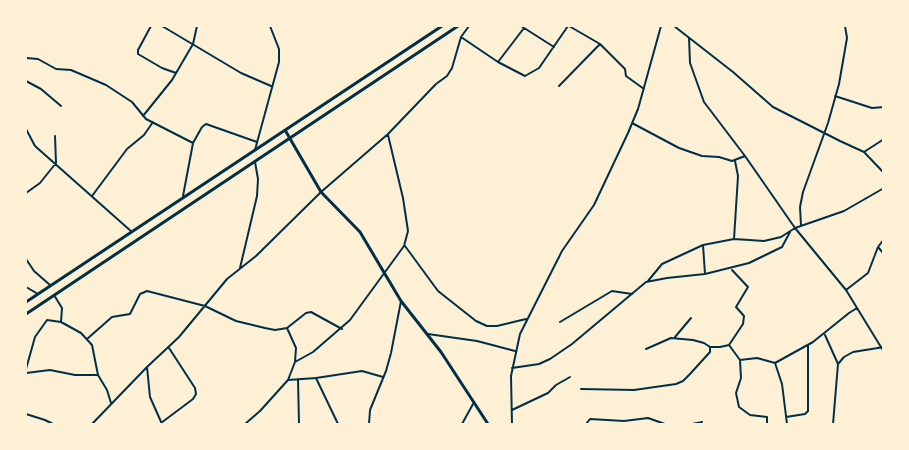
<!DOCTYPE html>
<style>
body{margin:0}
#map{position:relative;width:909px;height:450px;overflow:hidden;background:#fdf0d5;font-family:"Source Sans 3",sans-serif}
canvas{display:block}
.frame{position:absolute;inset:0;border:27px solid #fdf0d5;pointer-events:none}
</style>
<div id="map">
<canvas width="909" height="450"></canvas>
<div class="frame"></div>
</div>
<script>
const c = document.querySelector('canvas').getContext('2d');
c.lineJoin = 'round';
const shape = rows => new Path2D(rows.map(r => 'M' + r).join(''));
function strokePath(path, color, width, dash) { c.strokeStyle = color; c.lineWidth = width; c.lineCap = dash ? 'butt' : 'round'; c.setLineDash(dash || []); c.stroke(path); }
strokePath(shape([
 [151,26,138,50,138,54,162,68,176,73],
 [162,26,241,73,271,86],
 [521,26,554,47],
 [569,26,600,44],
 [674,26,733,72,773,107,840,141,864,152,884,173],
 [461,37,498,62,525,76,539,68,568,26],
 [689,38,690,63,704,102,745,156],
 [26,58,38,59,56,69,71,70,106,85,132,102,146,119,193,143],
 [498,62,524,28],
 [26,81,41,89,61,106],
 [559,86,600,44,625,69,626,76,644,89],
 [835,96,872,108,884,107],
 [143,116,172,80,193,44,197,26],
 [632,123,679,148,702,156,719,157,732,161,745,156,795,228,846,290,884,352],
 [26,129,35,146,132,232],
 [255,150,279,62,279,49,270,26],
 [864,152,884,139],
 [26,193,40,183,56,163,55,136],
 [92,196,127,149,144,135,153,122],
 [183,196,193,143,202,127,206,124,257,142],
 [801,225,800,207,803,192,828,123,839,84,847,38,845,26],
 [734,239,764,241,781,237,795,228,844,211,884,188],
 [703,245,705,274],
 [405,246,438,291,476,321,487,326,497,326,526,319],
 [878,247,884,254],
 [26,259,34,271,50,285],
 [240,268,257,196,258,179,255,162],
 [648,281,662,264,703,245,734,239,738,176,735,161],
 [26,287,38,294],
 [846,290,868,273,878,247,884,239],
 [54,295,62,308,61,322,81,333,92,345,98,375,107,390,111,403],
 [560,322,612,291,632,294],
 [287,328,296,348,295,362],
 [428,334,477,341,515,351],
 [825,335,838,364,833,424],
 [675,337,691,318],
 [87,339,112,317,130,314,140,294,147,291,205,306,236,321,265,328,275,330,287,328,306,313,311,312,342,329],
 [729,345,743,324,744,316,736,307,748,287,732,270],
 [646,349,671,338,693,340,704,343,710,347,720,347,729,345,740,360,741,378,736,393,739,407,750,415,767,417,767,424],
 [740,360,757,358,775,363,813,342,849,313,857,308],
 [775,363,782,384,787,424],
 [838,364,844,357,853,352,884,347],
 [147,367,150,397,162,424],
 [512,368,539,364,550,359,572,344,646,282,667,278,705,274,749,263,782,247,790,232],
 [26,369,35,337,47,320,61,322],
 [26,373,50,370,75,375,97,375],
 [316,378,362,371,383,377],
 [298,379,299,424],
 [288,380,316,378,338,424],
 [581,389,634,390,676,384,683,381,690,374,710,352,710,348],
 [512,410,548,393,556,385,570,377],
 [26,414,45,420,53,424],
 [786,417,805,414,808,411,808,345],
 [161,423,193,399,196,394,195,388,169,348],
 [92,424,147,367,179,337,227,279,256,256,321,192,388,134,436,84,447,76,452,68,461,37,469,26],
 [245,424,260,411,288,380,295,362,313,352,350,320,404,246,408,231,403,198,388,135],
 [369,424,370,410,386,371,391,353,401,301],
 [462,424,473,404],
 [512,424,511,376,520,334,562,251,594,205,628,133,638,109,661,26],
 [586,424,590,419,624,421,648,418,665,424],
 [692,424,702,422]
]), '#003049', 2);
strokePath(shape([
 [285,130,321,192,360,232,401,301,441,352,488,424],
 [26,302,442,26],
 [26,314,458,26]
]), '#003049', 3);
</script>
